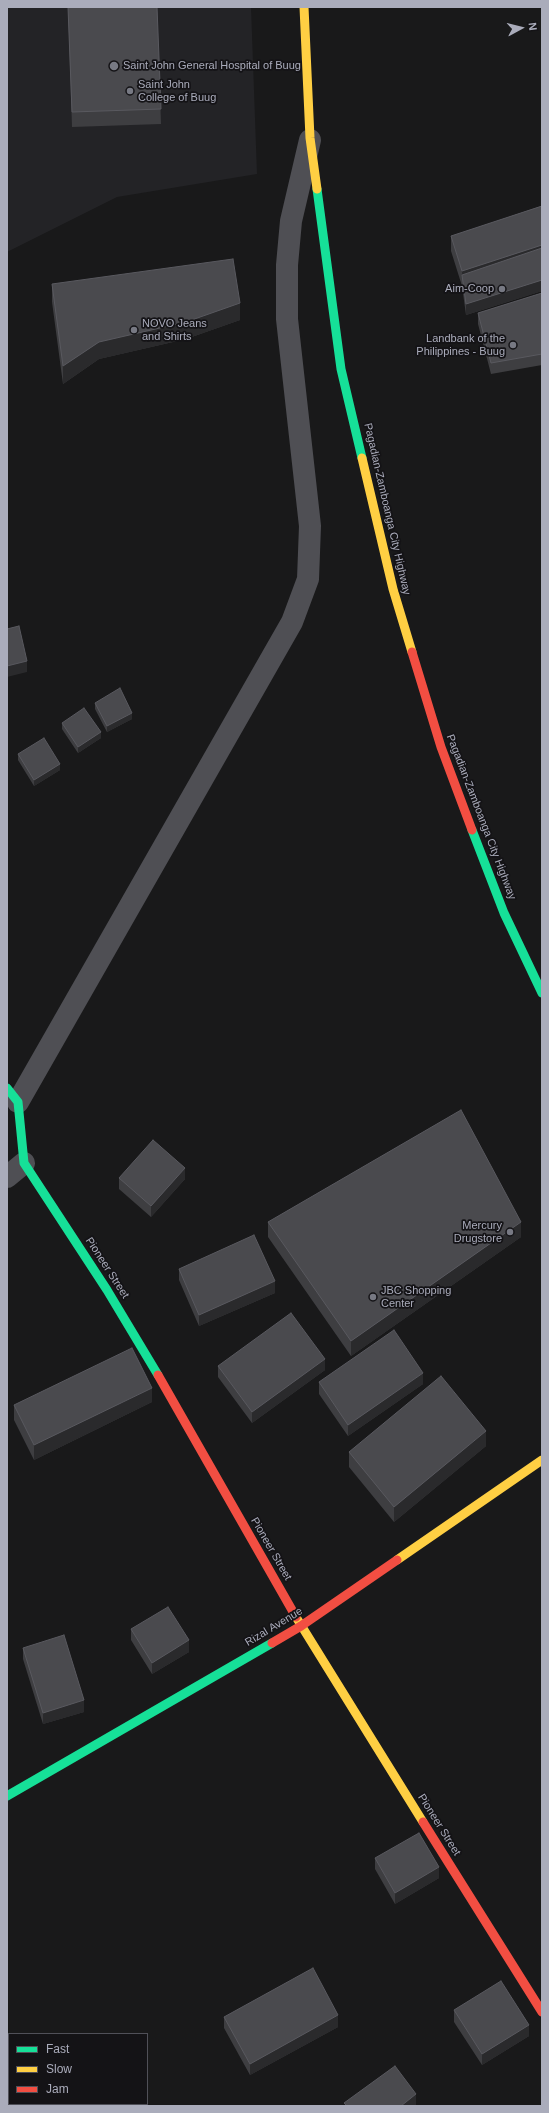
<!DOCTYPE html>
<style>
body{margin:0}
#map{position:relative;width:549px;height:2113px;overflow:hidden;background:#19191a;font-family:Arial,sans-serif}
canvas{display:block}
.frame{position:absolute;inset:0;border:8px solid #aaacbb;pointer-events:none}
.legend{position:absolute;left:8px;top:2033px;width:140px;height:72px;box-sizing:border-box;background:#141316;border:1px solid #505058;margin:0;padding:5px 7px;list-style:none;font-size:12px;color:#aaacbb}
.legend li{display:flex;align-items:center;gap:8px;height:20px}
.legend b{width:20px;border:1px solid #505058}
.north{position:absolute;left:501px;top:8px;width:40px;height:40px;-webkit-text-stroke:3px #141316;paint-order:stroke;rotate:83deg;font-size:11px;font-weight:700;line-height:16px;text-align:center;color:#aaacbb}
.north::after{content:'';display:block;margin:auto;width:14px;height:18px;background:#aaacbb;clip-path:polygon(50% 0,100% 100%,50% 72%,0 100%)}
</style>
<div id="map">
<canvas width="549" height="2113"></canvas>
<div class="frame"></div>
<ul class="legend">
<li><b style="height:5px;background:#16e098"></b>Fast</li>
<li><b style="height:5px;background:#ffcf43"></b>Slow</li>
<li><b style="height:5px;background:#f24e42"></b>Jam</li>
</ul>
<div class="north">N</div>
</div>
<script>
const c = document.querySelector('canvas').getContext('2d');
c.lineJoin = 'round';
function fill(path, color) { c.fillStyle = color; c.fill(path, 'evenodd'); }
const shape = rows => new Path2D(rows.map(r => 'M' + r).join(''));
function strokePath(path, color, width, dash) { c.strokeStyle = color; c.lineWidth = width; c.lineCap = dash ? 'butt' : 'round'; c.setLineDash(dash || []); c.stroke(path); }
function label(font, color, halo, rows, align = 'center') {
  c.font = font + ' Arial,sans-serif'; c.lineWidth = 3.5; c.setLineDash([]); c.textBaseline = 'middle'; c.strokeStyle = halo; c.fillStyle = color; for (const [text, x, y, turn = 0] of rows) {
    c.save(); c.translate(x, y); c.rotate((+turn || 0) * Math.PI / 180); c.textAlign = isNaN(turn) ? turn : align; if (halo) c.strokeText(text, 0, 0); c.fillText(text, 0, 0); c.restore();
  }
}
fill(shape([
 [7,7,251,7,257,174,117,197,7,252]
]), '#232326');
strokePath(shape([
 [18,1102,292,622,308,579,310,526,287,319,287,265,291,221,310,140],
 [7,1177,24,1163]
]), '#4f4f54', 22);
strokePath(shape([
 [317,189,341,369,362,458],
 [472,830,504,913,542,993],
 [7,1088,18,1102,24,1163,107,1290,158,1375],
 [7,1796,272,1643]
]), '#16e098', 9);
strokePath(shape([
 [304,7,310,138,317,189],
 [362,458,393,589,412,652],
 [397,1560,542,1460],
 [296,1617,423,1822]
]), '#ffcf43', 9);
strokePath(shape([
 [412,652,441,747,472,830],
 [158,1375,296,1617],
 [272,1643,301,1626,397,1560],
 [423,1822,542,2012]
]), '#f24e42', 9);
fill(shape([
 [68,7,157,7,161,124,72,127],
 [542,206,542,291,466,315,462,286,451,251,451,236],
 [52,284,240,320,186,339,99,359,63,384,52,302],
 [542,293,542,365,491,374,478,324,478,313],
 [95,703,132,719,107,732,95,709],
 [62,723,101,738,78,753,62,729],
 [18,754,60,770,34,786,18,760],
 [119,1178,185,1179,151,1217,119,1189],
 [268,1222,521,1237,351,1356,268,1237],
 [179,1269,275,1293,199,1326,179,1280],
 [218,1366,325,1370,252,1423,218,1377],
 [319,1382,423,1384,348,1436,319,1394],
 [152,1402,34,1460,14,1420,14,1405],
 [486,1446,394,1522,349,1467,349,1452],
 [131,1629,189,1652,152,1674,131,1640],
 [23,1648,84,1712,43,1724,23,1659],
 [375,1858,439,1878,395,1904,375,1869],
 [454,2010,529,2036,482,2065,454,2022],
 [224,2017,338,2027,250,2075,224,2028]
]), '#3e3e41');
fill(shape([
 [542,245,542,260,462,275,462,271],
 [542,280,542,291,466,315,466,304],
 [240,303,240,320,186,339,99,359,63,384,63,366,99,342],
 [27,661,27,672,7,677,7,666],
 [132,713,132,719,107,732,107,726],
 [101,732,101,738,78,753,78,747],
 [60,764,60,770,34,786,34,780],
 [185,1168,185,1179,151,1217,151,1206],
 [521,1222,521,1237,351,1356,351,1341],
 [275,1281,275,1293,199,1326,199,1315],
 [325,1359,325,1370,252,1423,252,1412],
 [423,1373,423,1384,348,1436,348,1425],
 [152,1388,152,1402,34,1460,34,1445],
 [486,1431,486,1446,394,1522,394,1507],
 [189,1640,189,1652,152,1674,152,1663],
 [84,1700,84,1712,43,1724,43,1713],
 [439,1867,439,1878,395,1904,395,1893],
 [338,2015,338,2027,250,2075,250,2064],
 [529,2025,529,2036,482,2065,482,2054],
 [416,2094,416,2106,401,2106]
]), '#2a2a2c');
const building = shape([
 [68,7,157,7,161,109,72,112,68,7],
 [542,206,542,245,462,271,451,236,542,206],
 [542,248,542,280,466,304,462,275,542,248],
 [233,259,240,303,186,322,99,342,63,366,52,284,233,259],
 [542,293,542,354,491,363,478,313,542,293],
 [19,626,27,661,7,666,7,629,19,626],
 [120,688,132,713,107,726,95,703,120,688],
 [84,708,101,732,78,747,62,723,84,708],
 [44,738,60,764,34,780,18,754,44,738],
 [461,1110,521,1222,351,1341,268,1222,461,1110],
 [153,1140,185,1168,151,1206,119,1178,153,1140],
 [254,1235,275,1281,199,1315,179,1269,254,1235],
 [291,1313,325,1359,252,1412,218,1366,291,1313],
 [394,1330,423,1373,348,1425,319,1382,394,1330],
 [132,1348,152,1388,34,1445,14,1405,132,1348],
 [441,1376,486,1431,394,1507,349,1452,441,1376],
 [168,1607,189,1640,152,1663,131,1629,168,1607],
 [64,1635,84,1700,43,1713,23,1648,64,1635],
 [419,1833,439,1867,395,1893,375,1858,419,1833],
 [313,1968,338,2015,250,2064,224,2017,313,1968],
 [501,1981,529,2025,482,2054,454,2010,501,1981],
 [395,2066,416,2094,401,2106,347,2106,344,2103,395,2066]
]);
fill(building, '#4a4a4e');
strokePath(building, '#59595f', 1);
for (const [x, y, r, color] of [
 [114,66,5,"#777983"],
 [130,91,4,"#777983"],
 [502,289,4,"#777983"],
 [134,330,4,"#777983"],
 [513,345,4,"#777983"],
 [510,1232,4,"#777983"],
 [373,1297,4,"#777983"]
]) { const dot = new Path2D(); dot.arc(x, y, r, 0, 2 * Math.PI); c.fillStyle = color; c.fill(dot); strokePath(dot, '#141316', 1.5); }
label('11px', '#aaacbb', '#141316', [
 ["Saint John General Hospital of Buug",123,66],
 ["Saint John",138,85],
 ["College of Buug",138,98],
 ["Aim-Coop",494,289,"right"],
 ["NOVO Jeans",142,324],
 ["and Shirts",142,337],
 ["Landbank of the",505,339,"right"],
 ["Philippines - Buug",505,352,"right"],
 ["Mercury",502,1226,"right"],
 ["Drugstore",502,1239,"right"],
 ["JBC Shopping",381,1291],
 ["Center",381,1304]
], 'left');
label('11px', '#aaacbb', '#141316', [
 ["Pagadian-Zamboanga City Highway",387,509,77],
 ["Pagadian-Zamboanga City Highway",481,817,69],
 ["Pioneer Street",107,1268,57],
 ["Pioneer Street",271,1549,60],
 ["Rizal Avenue",274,1627,-31],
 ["Pioneer Street",439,1825,58]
]);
</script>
